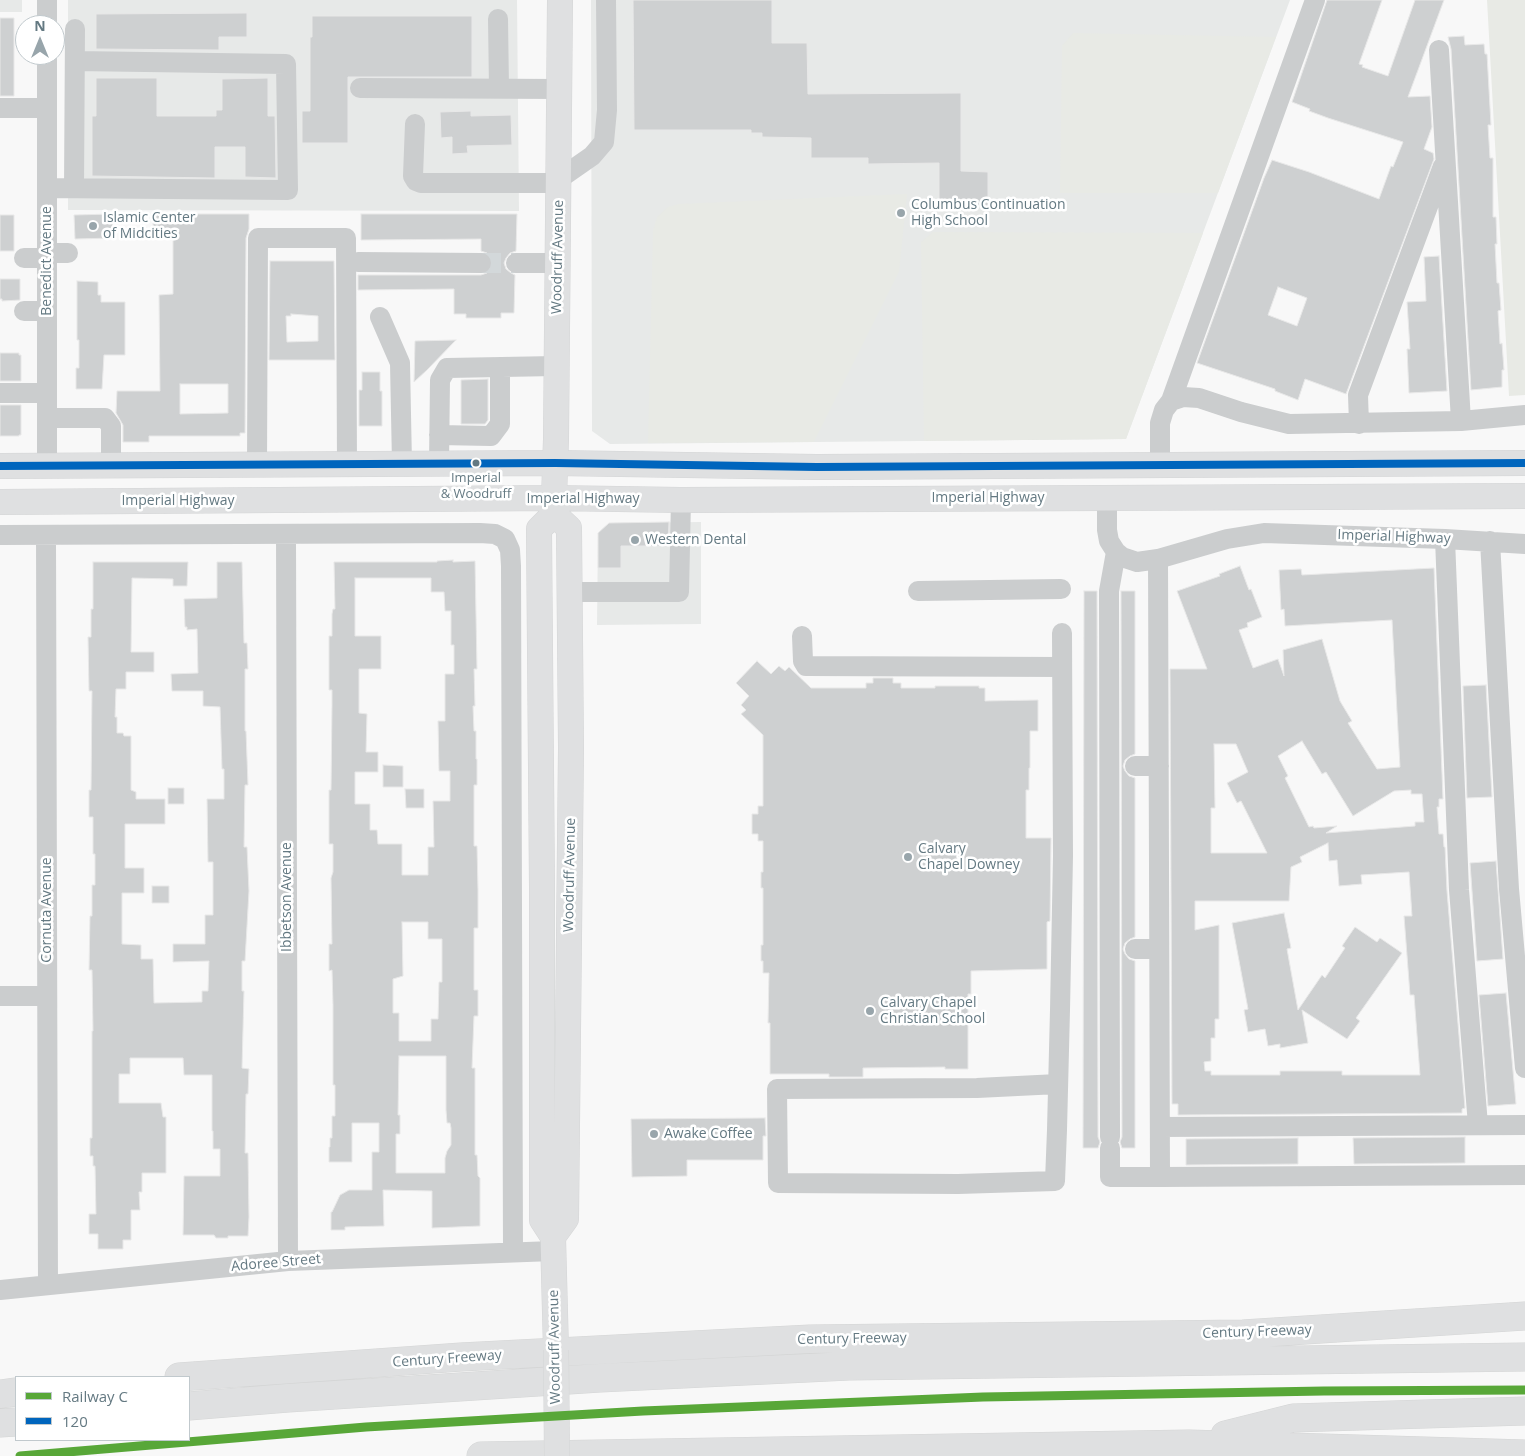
<!DOCTYPE html>
<style>
body{margin:0}
#map{position:relative;width:1525px;height:1456px;overflow:hidden;background:#f8f8f8;font-family:"Open Sans",sans-serif}
canvas{display:block}
.legend{position:absolute;left:15px;top:1376px;width:175px;height:65px;box-sizing:border-box;background:#fff;border:1px solid #c1c9cd;margin:0;padding:6px 9px;list-style:none;font-size:15px;color:#647982}
.legend li{display:flex;align-items:center;gap:10px;height:25px}
.legend b{width:25px;border:1px solid #c1c9cd}
.north{position:absolute;left:15px;top:15px;width:50px;height:50px;box-sizing:border-box;background:#fff;border:1px solid #c1c9cd;border-radius:50%;rotate:0deg;font-size:14px;font-weight:700;line-height:20px;text-align:center;color:#647982}
.north::after{content:'';display:block;margin:auto;width:18px;height:22px;background:#98a5ab;clip-path:polygon(50% 0,100% 100%,50% 72%,0 100%)}
</style>
<div id="map">
<canvas width="1525" height="1456"></canvas>
<ul class="legend">
<li><b style="height:6px;background:#58a738"></b>Railway C</li>
<li><b style="height:6px;background:#0065bd"></b>120</li>
</ul>
<div class="north">N</div>
</div>
<script>
const c = document.querySelector('canvas').getContext('2d');
c.lineJoin = 'round';
function fill(path, color) { c.fillStyle = color; c.fill(path, 'evenodd'); }
const shape = rows => new Path2D(rows.map(r => 'M' + r).join(''));
function strokePath(path, color, width, dash) { c.strokeStyle = color; c.lineWidth = width; c.lineCap = dash ? 'butt' : 'round'; c.setLineDash(dash || []); c.stroke(path); }
function label(font, color, halo, rows, align = 'center') {
  c.font = font + ' "Open Sans",sans-serif'; c.lineWidth = 5; c.setLineDash([]); c.textBaseline = 'middle'; c.strokeStyle = halo; c.fillStyle = color; for (const [text, x, y, turn = 0] of rows) {
    c.save(); c.translate(x, y); c.rotate((+turn || 0) * Math.PI / 180); c.textAlign = isNaN(turn) ? turn : align; if (halo) c.strokeText(text, 0, 0); c.fillText(text, 0, 0); c.restore();
  }
}
fill(shape([
 [0,0,22,0,22,12,0,12],
 [68,0,517,0,519,211,68,210],
 [591,0,1290,0,1126,439,610,444,592,431],
 [701,522,701,624,597,625,598,533,609,523]
]), '#e7e9e8');
fill(shape([
 [1487,0,1525,0,1525,395,1509,396],
 [1073,33,1276,37,1218,193,1060,193,1062,46],
 [907,194,899,272,814,442,648,443,653,231,657,217,668,207,678,204],
 [933,232,1203,233,1126,439,924,441,921,242]
]), '#e8eae5');
const building = shape([
 [633,0,772,0,772,43,807,43,808,94,961,93,961,171,988,172,988,206,939,206,939,163,868,164,868,158,811,158,811,138,762,137,762,133,751,133,751,130,634,130,633,0],
 [1327,0,1382,0,1359,64,1363,65,1362,67,1388,76,1415,0,1444,0,1408,97,1430,96,1432,127,1424,149,1433,153,1434,159,1346,394,1305,379,1298,400,1275,391,1275,389,1197,363,1264,178,1272,160,1309,172,1379,199,1391,166,1393,167,1403,142,1328,118,1309,111,1310,109,1292,102,1327,0],
 [1278,287,1307,298,1297,326,1268,315,1278,287],
 [247,13,247,37,219,37,219,50,96,49,96,14,247,13],
 [312,16,472,16,472,77,348,77,348,143,302,143,302,111,310,111,310,37,312,37,312,16],
 [0,18,14,18,14,96,0,96,0,18],
 [1464,36,1465,45,1484,44,1485,54,1487,54,1491,125,1488,125,1490,158,1493,158,1493,217,1496,217,1497,244,1495,244,1497,283,1499,283,1501,310,1498,311,1500,344,1502,343,1504,370,1502,370,1502,387,1471,390,1451,49,1448,37,1464,36],
 [96,78,157,78,157,116,216,116,216,110,222,110,222,79,268,78,268,116,275,116,276,178,245,177,245,147,215,147,215,178,92,176,92,116,96,116,96,78],
 [471,111,471,116,511,115,512,145,467,146,468,153,452,154,452,137,441,138,440,112,471,111],
 [112,214,113,238,75,239,74,215,112,214],
 [153,214,249,214,249,229,246,238,245,433,240,433,240,436,149,436,149,442,123,442,123,425,116,413,117,391,160,391,159,295,173,294,173,229,153,229,153,214],
 [180,384,228,384,228,413,180,414,180,384],
 [361,214,517,214,516,251,510,253,506,258,504,263,506,269,511,273,515,275,514,313,501,313,501,318,466,318,466,314,454,314,454,289,358,290,358,275,481,275,487,273,491,269,493,264,491,257,487,253,481,251,481,239,361,240,361,214],
 [0,215,14,215,14,251,0,251,0,215],
 [1439,256,1447,391,1409,393,1407,349,1410,349,1407,302,1426,301,1424,257,1439,256],
 [270,261,334,261,335,360,269,360,270,261],
 [291,314,318,316,318,341,287,342,286,316,291,316,291,314],
 [0,279,20,279,20,300,2,301,2,299,0,299,0,279],
 [77,281,98,282,98,295,101,295,101,302,125,302,125,355,104,355,102,389,76,389,76,368,79,368,79,340,77,340,77,281],
 [456,340,427,370,414,382,415,341,456,340],
 [0,353,19,353,19,355,21,355,21,381,0,381,0,353],
 [362,372,380,372,380,391,382,391,382,426,359,426,359,390,362,390,362,372],
 [488,379,488,420,485,424,461,424,461,380,488,379],
 [0,405,21,405,21,435,19,435,19,436,0,436,0,405],
 [669,522,668,546,621,546,621,568,598,568,598,533,609,523,669,522],
 [453,560,453,562,475,561,477,669,474,669,475,706,473,706,474,731,476,731,476,759,477,759,477,785,474,785,474,846,477,846,478,890,478,928,474,928,474,990,478,990,478,1016,474,1016,472,1068,475,1068,475,1155,477,1155,478,1176,480,1178,480,1226,432,1228,432,1191,383,1190,384,1226,345,1227,345,1230,331,1230,331,1212,332,1212,340,1195,349,1190,372,1190,372,1152,379,1152,379,1123,352,1123,352,1162,329,1162,329,1147,330,1147,330,1138,332,1138,332,1116,335,1116,335,1085,333,1085,333,1005,332,970,329,971,329,944,332,944,331,878,333,872,333,844,329,844,329,790,331,790,332,705,332,690,329,690,329,636,332,636,332,614,333,609,335,609,334,562,437,562,437,561,453,560],
 [355,578,431,578,431,592,444,592,445,611,451,611,451,645,454,645,454,674,445,674,445,721,438,721,439,771,450,771,450,801,433,801,434,847,428,847,428,875,402,875,402,844,378,844,377,830,370,830,370,804,355,804,355,772,378,772,378,752,366,752,367,714,359,713,359,669,381,669,381,636,355,636,355,578],
 [402,922,428,922,428,939,442,939,442,982,439,982,438,1019,431,1019,431,1041,399,1041,399,1013,393,1013,393,979,403,976,402,922],
 [399,1056,446,1056,446,1110,447,1123,450,1123,451,1128,451,1145,447,1151,445,1158,445,1173,396,1173,396,1134,400,1134,400,1115,398,1115,399,1056],
 [93,562,188,562,187,586,173,586,173,579,132,578,131,652,154,652,154,672,126,672,126,689,116,689,115,717,117,717,117,733,123,733,124,736,131,736,131,790,136,792,136,799,165,799,165,824,125,824,125,868,144,868,144,893,122,893,122,944,141,945,141,959,153,959,154,1003,202,1002,202,991,208,991,209,961,173,962,173,944,205,944,205,915,213,915,213,862,208,862,207,799,224,799,224,769,222,769,220,707,203,706,203,691,172,691,171,674,198,673,197,629,187,630,187,627,185,627,184,599,217,598,217,562,242,562,244,643,247,643,248,669,245,669,245,731,246,731,248,785,245,785,244,847,247,847,249,891,245,961,242,961,242,991,244,991,242,1068,249,1069,248,1094,246,1094,245,1153,248,1153,249,1217,248,1236,228,1236,228,1238,216,1238,214,1235,183,1235,184,1176,220,1176,220,1149,213,1149,213,1131,212,1131,212,1075,184,1075,183,1058,130,1058,130,1074,119,1074,119,1103,161,1103,163,1117,166,1117,166,1173,142,1173,142,1192,139,1192,140,1210,131,1210,131,1240,123,1240,123,1249,98,1249,98,1234,89,1234,89,1214,96,1214,95,1166,93,1166,93,1156,90,1156,90,1138,92,1138,92,1031,93,1031,92,970,89,970,90,916,92,916,92,885,95,885,95,854,93,854,93,817,89,817,89,790,91,790,92,691,89,691,88,637,91,637,91,609,93,609,93,562],
 [1240,566,1249,590,1251,589,1262,617,1247,623,1248,627,1239,630,1253,668,1278,659,1284,676,1283,650,1322,639,1340,701,1352,721,1348,723,1377,769,1400,767,1392,620,1285,626,1284,609,1281,610,1279,570,1301,569,1302,575,1434,568,1443,799,1439,799,1439,807,1437,807,1439,834,1443,834,1444,847,1445,847,1447,891,1465,1108,1462,1109,1462,1113,1178,1115,1178,1104,1172,1104,1170,669,1207,669,1177,591,1220,576,1219,574,1240,566],
 [1302,741,1322,774,1326,772,1353,816,1394,791,1411,790,1411,794,1422,794,1424,822,1415,822,1415,826,1326,833,1337,826,1314,828,1313,826,1309,827,1285,778,1288,776,1278,756,1302,741],
 [1214,744,1236,744,1248,772,1227,783,1237,803,1241,801,1267,853,1211,853,1211,808,1215,808,1214,744],
 [1328,843,1329,861,1337,860,1339,886,1362,884,1361,875,1409,872,1412,916,1404,916,1410,995,1414,995,1420,1075,1342,1075,1342,1071,1280,1071,1280,1075,1211,1075,1211,1071,1205,1071,1204,1062,1211,1061,1211,1038,1215,1038,1215,1019,1219,1019,1219,925,1195,930,1195,901,1289,901,1291,867,1302,862,1300,857,1328,843],
 [1084,591,1097,591,1098,1137,1100,1142,1098,1148,1083,1148,1084,591],
 [1121,591,1135,591,1135,754,1130,756,1125,760,1123,766,1125,771,1129,776,1135,778,1135,937,1130,939,1125,943,1123,949,1125,954,1129,959,1135,961,1135,1148,1122,1148,1120,1142,1122,1137,1121,591],
 [757,661,771,674,779,666,785,671,789,667,811,688,866,688,866,683,873,683,873,678,893,678,893,683,901,683,901,688,935,688,935,686,979,686,979,688,985,688,985,701,1038,700,1038,731,1030,731,1030,768,1029,768,1029,790,1026,790,1026,838,1051,838,1050,921,1047,922,1047,969,971,971,971,994,968,994,968,1069,945,1069,945,1067,863,1068,863,1077,829,1077,829,1074,770,1074,770,1023,768,1023,769,973,763,973,763,961,761,961,761,945,763,945,763,888,761,888,761,872,763,872,763,841,758,841,758,834,752,834,752,814,758,814,758,806,763,806,763,735,741,714,746,710,741,705,749,696,736,683,757,661],
 [1486,685,1492,797,1467,798,1463,686,1486,685],
 [383,765,403,766,403,787,383,787,383,765],
 [168,788,184,788,184,804,168,804,168,788],
 [405,789,424,789,424,808,406,808,405,789],
 [1496,861,1503,959,1477,961,1470,863,1496,861],
 [152,886,169,886,169,903,152,903,152,886],
 [1284,913,1291,948,1287,949,1298,1010,1322,975,1325,978,1345,948,1342,946,1355,927,1377,942,1380,938,1402,953,1356,1018,1360,1021,1347,1039,1302,1010,1308,1043,1280,1048,1280,1044,1268,1046,1265,1029,1248,1032,1244,1010,1248,1009,1232,923,1284,913],
 [1506,993,1516,1104,1488,1106,1479,995,1506,993],
 [765,1118,766,1136,763,1136,763,1160,687,1160,687,1176,632,1177,631,1119,765,1118],
 [1465,1137,1465,1163,1354,1164,1353,1138,1465,1137],
 [1298,1138,1298,1164,1186,1165,1186,1139,1298,1138]
]);
fill(building, '#ced0d1');
strokePath(building, '#e8e8e8', 1);
strokePath(shape([
 [481,263,516,263]
]), '#d3d8da', 20, [20, 10]);
const major = shape([
 [0,466,555,463,817,467,1525,463],
 [0,502,554,498,681,500,1525,496],
 [554,514,539,529,542,888,542,1220,553,1237,556,1350],
 [553,1237,566,1219,571,748,569,528,554,514,554,498,556,439,560,0]
]);
const highway = shape([
 [179,1377,461,1357,810,1339,1243,1334,1525,1316],
 [0,1394,16,1392],
 [189,1406,288,1398,600,1378,849,1366,1525,1357],
 [0,1423,16,1422],
 [1225,1435,1293,1418,1525,1411],
 [481,1456,1189,1444,1525,1454]
]);
strokePath(major, '#d4d5d6', 26);
strokePath(highway, '#d4d5d5', 29);
strokePath(shape([
 [47,0,47,25],
 [498,19,499,88],
 [1439,50,1461,421],
 [47,55,47,466],
 [360,88,559,89],
 [0,108,47,108],
 [415,124,413,176,416,181,421,183,559,183],
 [559,179,592,156,604,142,607,110,606,0],
 [47,188,288,190,286,64,75,61],
 [74,188,75,29],
 [47,253,68,253],
 [24,258,47,258],
 [358,262,481,263],
 [516,263,559,263],
 [24,311,47,311],
 [380,317,400,363,402,464],
 [0,393,47,393],
 [1171,401,1315,0],
 [47,418,105,418,111,426,111,465],
 [1359,424,1358,395,1443,166],
 [439,435,491,436,500,424,500,367],
 [439,464,440,380,447,368,556,366],
 [257,465,258,238,346,238,347,465],
 [1160,465,1160,423,1164,410,1171,401,1183,397,1199,398,1241,412,1289,424,1461,421,1525,415],
 [1107,498,1107,530,1109,541,1116,552,1122,557,1137,562,1158,559,1227,539,1264,533,1445,539,1525,544],
 [286,534,288,1261],
 [0,535,480,533,495,534,505,539,510,550,511,566,513,1252],
 [46,535,48,1285],
 [1445,539,1459,890,1478,1125],
 [1490,541,1509,889,1525,1068],
 [1158,559,1160,1177,1525,1175],
 [918,591,1061,589],
 [570,592,679,592,681,500],
 [802,636,803,661,806,666,1062,667],
 [1135,766,1159,766],
 [1135,949,1159,949],
 [0,996,47,996],
 [1058,1084,977,1088,777,1089,778,1183,958,1184,1055,1181,1057,1130,1060,1010,1063,856,1062,633],
 [1160,1127,1525,1125],
 [1110,1137,1109,591,1116,552],
 [1110,1148,1110,1177,1160,1177],
 [0,1290,288,1261,553,1251]
]), '#cbcdce', 20);
strokePath(major, '#dfe0e1', 25);
strokePath(highway, '#dfe0e1', 28);
const majorBridge = shape([
 [556,1350,557,1456]
]);
strokePath(majorBridge, '#d4d5d6', 26, []);
strokePath(majorBridge, '#dfe0e1', 25);
strokePath(shape([
 [0,466,555,463,817,467,1525,463]
]), '#0065bd', 8);
strokePath(shape([
 [20,1456,366,1427,643,1411,983,1397,1324,1391,1525,1390]
]), '#58a738', 9);
for (const [x, y, r, color] of [
 [901,213,5,"#98a5ab"],
 [93,226,5,"#98a5ab"],
 [476,463,4.5,"#647982"],
 [635,540,5,"#98a5ab"],
 [908,857,5,"#98a5ab"],
 [870,1011,5,"#98a5ab"],
 [654,1134,5,"#98a5ab"]
]) { const dot = new Path2D(); dot.arc(x, y, r, 0, 2 * Math.PI); c.fillStyle = color; c.fill(dot); strokePath(dot, '#fff', 2); }
label('13px', '#647982', '#fff', [
 ["Imperial",476,478],
 ["& Woodruff",476,494]
]);
label('14px', '#647982', '#fff', [
 ["Columbus Continuation",911,205],
 ["High School",911,221],
 ["Islamic Center",103,218],
 ["of Midcities",103,234],
 ["Western Dental",645,540],
 ["Calvary",918,849],
 ["Chapel Downey",918,865],
 ["Calvary Chapel",880,1003],
 ["Christian School",880,1019],
 ["Awake Coffee",664,1134]
], 'left');
label('14px', '#647982', '#fff', [
 ["Woodruff Avenue",558,257,-89],
 ["Benedict Avenue",47,261,-90],
 ["Imperial Highway",988,498],
 ["Imperial Highway",583,499],
 ["Imperial Highway",178,501],
 ["Imperial Highway",1394,537,2],
 ["Woodruff Avenue",570,875,-89],
 ["Ibbetson Avenue",287,897,-90],
 ["Cornuta Avenue",47,910,-90],
 ["Adoree Street",276,1263,-5],
 ["Century Freeway",1257,1332,-2],
 ["Century Freeway",852,1339,-1],
 ["Woodruff Avenue",555,1347,-91],
 ["Century Freeway",447,1359,-4]
]);
</script>
